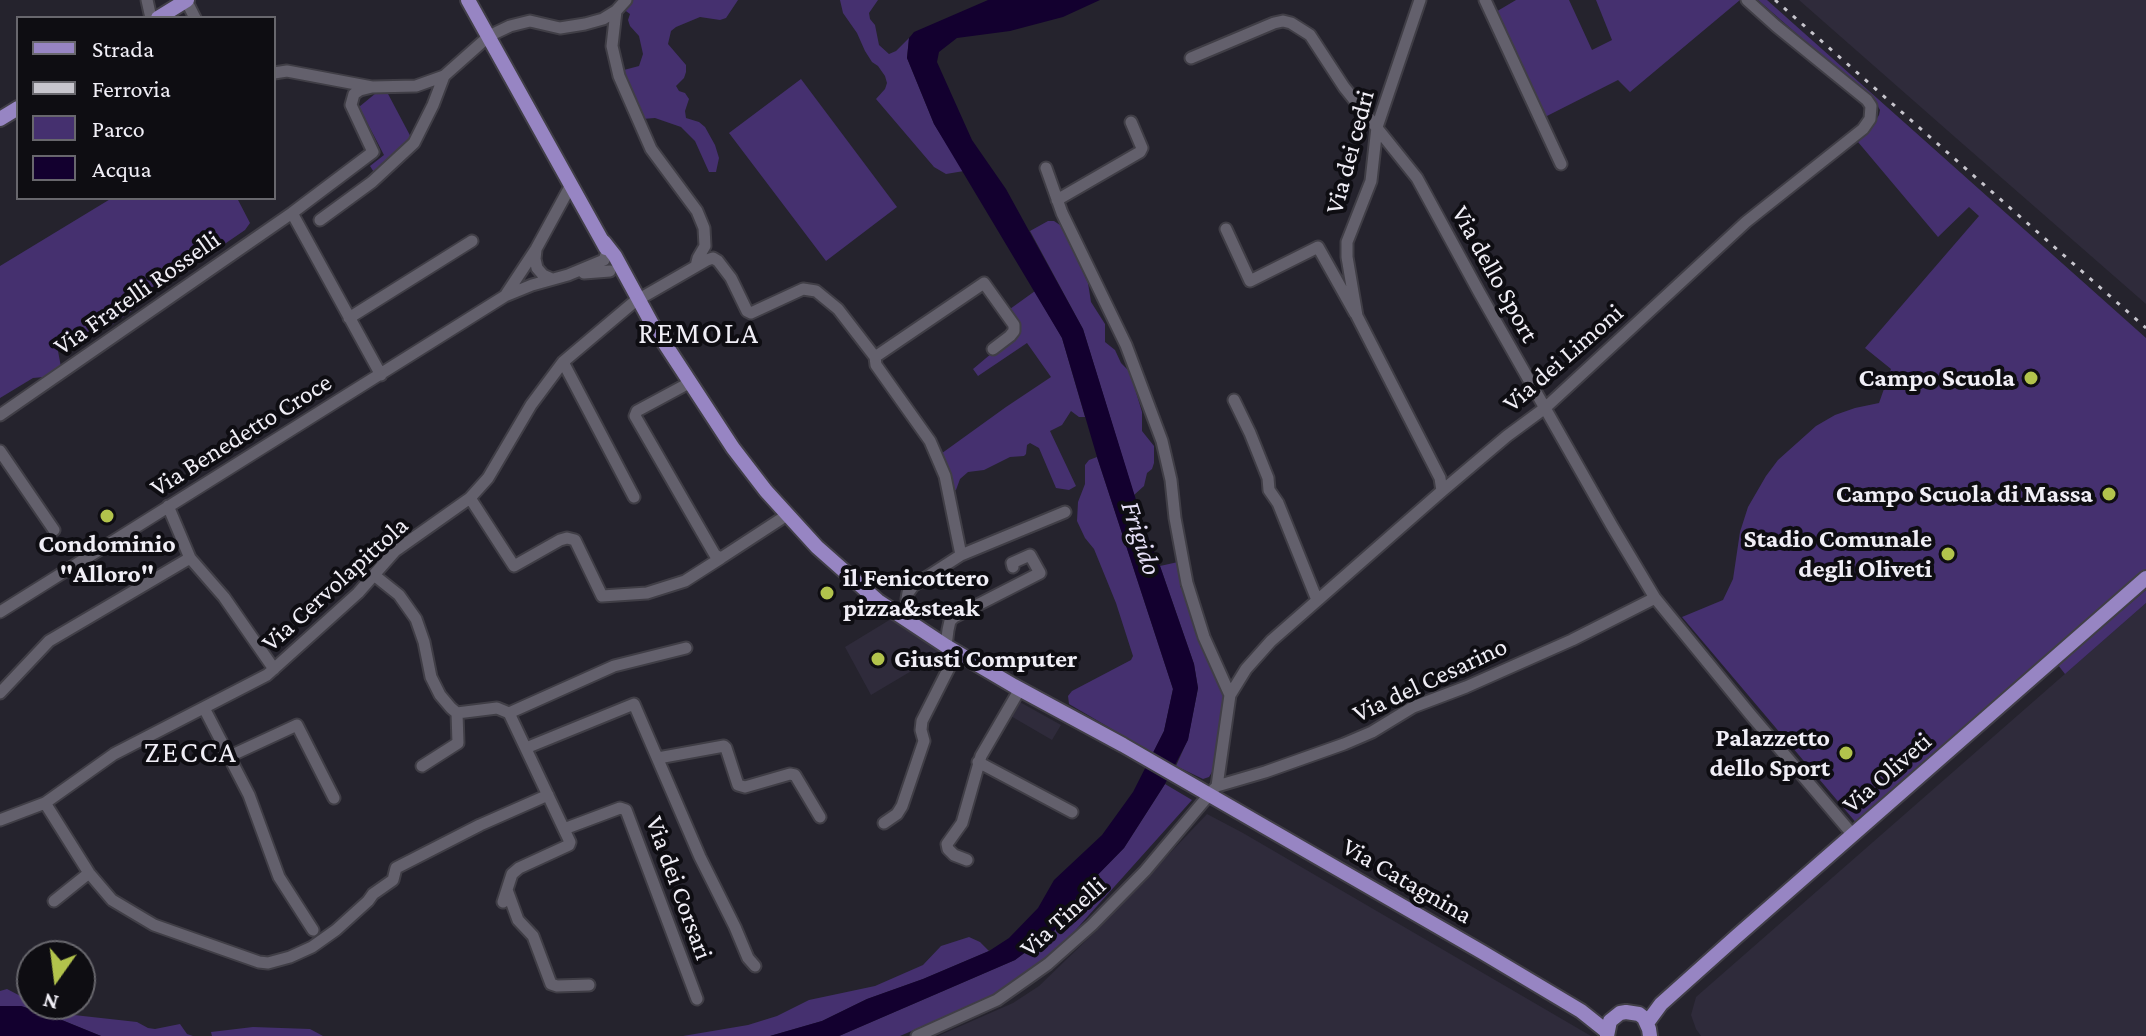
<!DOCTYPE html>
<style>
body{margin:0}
#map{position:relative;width:2146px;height:1036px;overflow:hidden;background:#25232d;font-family:"Crimson Pro",serif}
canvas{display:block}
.legend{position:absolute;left:16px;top:16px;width:260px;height:184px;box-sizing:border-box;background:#0e0d12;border:2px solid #68676d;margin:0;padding:10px 14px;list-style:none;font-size:24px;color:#f0eef6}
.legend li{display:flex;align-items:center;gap:16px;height:40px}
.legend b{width:40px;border:2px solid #68676d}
.north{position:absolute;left:16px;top:940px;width:80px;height:80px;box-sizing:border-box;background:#0e0d12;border:2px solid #68676d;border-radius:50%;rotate:194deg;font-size:22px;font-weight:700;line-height:32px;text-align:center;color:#f0eef6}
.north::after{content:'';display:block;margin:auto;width:28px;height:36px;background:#b2c34c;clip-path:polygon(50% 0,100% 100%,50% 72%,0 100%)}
</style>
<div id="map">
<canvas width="2146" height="1036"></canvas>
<ul class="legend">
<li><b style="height:10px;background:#9785c3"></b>Strada</li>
<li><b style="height:10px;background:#c7c5cd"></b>Ferrovia</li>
<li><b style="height:22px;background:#45306f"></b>Parco</li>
<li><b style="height:22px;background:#13002f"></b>Acqua</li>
</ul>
<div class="north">N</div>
</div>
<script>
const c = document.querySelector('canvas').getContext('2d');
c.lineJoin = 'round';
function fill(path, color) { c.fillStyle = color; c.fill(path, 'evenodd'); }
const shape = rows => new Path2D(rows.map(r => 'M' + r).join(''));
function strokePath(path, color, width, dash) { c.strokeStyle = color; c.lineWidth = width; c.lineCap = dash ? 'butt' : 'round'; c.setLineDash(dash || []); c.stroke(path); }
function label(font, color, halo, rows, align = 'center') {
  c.font = font + ' "Crimson Pro",serif'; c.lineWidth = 8; c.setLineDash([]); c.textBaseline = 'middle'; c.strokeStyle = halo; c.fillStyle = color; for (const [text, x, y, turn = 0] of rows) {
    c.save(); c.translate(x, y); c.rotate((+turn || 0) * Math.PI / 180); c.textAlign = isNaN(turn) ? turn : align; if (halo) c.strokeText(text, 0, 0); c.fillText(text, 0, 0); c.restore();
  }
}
fill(shape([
 [1799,0,2146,0,2146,304,1956,138],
 [2146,603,2146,1036,1701,1036,1696,1029,1691,1015,1696,997],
 [891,619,941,651,940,654,871,695,845,647],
 [1018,701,1061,725,1052,740,1009,715],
 [1207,814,1243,833,1591,1036,938,1036,1013,1003,1039,986,1099,928]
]), '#2f2b3b');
fill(shape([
 [631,0,738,0,726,18,720,20,700,17,676,27,671,31,668,44,686,65,686,72,684,78,676,86,679,91,685,93,689,99,685,111,686,118,699,122,705,127,715,145,719,158,716,172,709,172,695,141,681,127,655,118,642,119,620,71,639,66,643,54,639,36,630,26,628,20,630,14,623,9],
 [840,0,878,0,869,13,870,19,875,25,879,45,889,54,896,51,909,38,907,58,934,124,964,171,946,174,934,167,876,99,885,89,887,83,885,76,878,66,872,62,865,51,857,33,843,13],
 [1516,0,1569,0,1592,50,1612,40,1596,0,1740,0,1630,92,1618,80,1543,118,1494,13],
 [1758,0,1767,0,2146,338,2146,569,1858,825,1682,617,1723,600,1733,579,1740,532,1748,507,1766,476,1778,460,1816,426,1835,415,1855,408,1879,403,1891,369,1865,348,1979,216,1969,207,1938,237,1858,142,1871,128,1879,115,1880,110,1876,103],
 [801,79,897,207,826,261,729,133],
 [387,92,414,143,377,177,370,166,384,155,359,107,376,93],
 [112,198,237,198,250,223,245,230,194,265,182,267,146,292,143,303,110,326,97,326,58,351,61,367,44,377,33,378,0,398,0,266],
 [1048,221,1054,221,1060,225,1068,240,1088,283,1091,302,1105,324,1105,342,1115,350,1121,363,1130,372,1142,412,1142,431,1154,446,1154,463,1152,469,1147,473,1144,486,1134,495,1083,329,1030,231],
 [1035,291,1062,338,1085,417,1079,417,1071,411,1062,425,1050,431,1076,486,1069,490,1056,488,1039,448,1030,443,1027,445,1026,454,1024,456,1010,457,984,470,968,472,960,479,956,490,950,491,938,456,1006,407,1051,377,1027,343,978,376,973,369,1017,332,1008,312,1010,309],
 [1097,457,1173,689,1164,731,1153,753,1069,704,1068,696,1072,691,1131,660,1133,656,1116,603,1094,549,1085,538,1077,521,1078,502,1085,484,1085,465,1089,460],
 [1178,562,1181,567,1180,587,1186,589,1210,660,1208,662,1212,670,1215,670,1225,698,1215,767,1209,777,1203,779,1176,766,1188,739,1198,688,1194,664,1160,566],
 [2146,590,2146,603,2065,674,2058,665],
 [1165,784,1192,800,1063,944,1041,965,1011,986,986,999,900,1036,839,1036,1015,960,1055,930,1079,894,1124,848],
 [969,937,980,942,989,951,923,979,867,999,822,1021,770,1036,683,1036,748,1025,777,1016,809,1000,875,986,923,965,941,946],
 [7,989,32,1002,32,1004,65,1014,137,1022,148,1028,155,1029,180,1024,187,1034,193,1036,101,1036,47,1014,21,1006,0,1006,0,991],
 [253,1027,310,1029,323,1036,212,1036,211,1032]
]), '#45306f');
fill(shape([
 [988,0,1100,0,1063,17,1010,31,957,38,939,52,937,62,972,140,1006,189,1083,329,1146,532,1160,566,1194,664,1198,688,1188,740,1165,784,1124,848,1079,894,1055,930,1015,960,839,1036,770,1036,822,1021,867,999,923,979,989,951,1009,938,1038,908,1054,880,1102,835,1133,792,1164,731,1173,689,1097,457,1062,338,934,124,907,58,909,38,914,32],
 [0,1006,21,1006,47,1014,101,1036,0,1036]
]), '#13002f');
const minor = shape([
 [147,0,151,18],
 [186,0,195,18],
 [1420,0,1377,127,1371,181,1347,242,1347,257,1357,316,1440,478,1442,491],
 [1485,0,1561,164],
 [616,11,612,46,619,76,651,149,697,211,704,228,705,246,698,258,696,266],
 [1191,58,1274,23,1283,21,1291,23,1310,35,1344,87,1417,178,1479,292,1612,526,1655,598,1750,714,1853,835],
 [274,73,287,71,372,87,416,86,444,76,489,36,510,26,530,21,560,28,585,24,603,19,616,11,626,0],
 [1046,168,1062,213,1126,345,1162,441,1171,480,1175,518,1187,583,1204,637,1230,695],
 [1057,200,1140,152,1142,148,1131,122],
 [292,213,381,375],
 [320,220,372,182,414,143,433,105,444,76],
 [1226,229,1250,281,1318,247,1355,313],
 [536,250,535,259,537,268,543,275,552,279],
 [584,273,610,271],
 [505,296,536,249,571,185],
 [349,318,472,241],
 [875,357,876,365,930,441,945,476,961,555],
 [563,362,634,497],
 [689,383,637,411,635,416,715,555,721,558,787,515],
 [1234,400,1250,433,1268,478,1269,490,1278,503,1317,600],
 [0,415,292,213,373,152,351,105,354,94,360,90,372,87],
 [0,451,54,530],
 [470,498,514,566,560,540,567,538,575,540,602,596,647,593,685,581,721,558],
 [168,506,190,558,224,597,274,669],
 [374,575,399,595,416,619,424,642,431,677,440,695,451,708,457,713,497,708,509,713,570,842,569,845,519,868,512,874,503,902],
 [0,612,505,296,532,285,568,275,604,260,607,252],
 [910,622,913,615,907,599,908,593,913,586,961,555,1065,512],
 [946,646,948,630,950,621,954,617,1040,573,1030,555,1012,563,1013,567],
 [0,693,49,641,190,558],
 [204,708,249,795,279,877,313,930],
 [509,713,614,666,686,648],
 [526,748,634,704,700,857,735,927,748,958,755,966],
 [230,756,297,725,334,798],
 [658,758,724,746,726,748,738,785,745,787,790,774,795,775,820,817],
 [978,762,1072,812],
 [422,766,458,743,457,713],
 [1217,786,1230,695,1246,669,1271,641,1442,491,1507,436,1545,408,1746,222,1863,129,1870,119,1871,106,1867,100,1776,26,1747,0],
 [1217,786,1265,772,1344,744,1372,732,1413,707,1466,687,1572,640,1655,598],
 [45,803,89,873,112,900,154,925,259,962,268,963,290,957,312,947,336,930,368,901,373,894,393,880,396,868,480,825,548,795],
 [0,820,45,803,114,754,267,675,358,593,395,551,470,498,488,478,531,405,563,362,634,302,707,260,713,258,718,261,731,278,747,311,751,313,803,289,816,291,838,309,875,357,984,283,1014,325,1014,331,1010,336,993,349],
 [884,823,897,814,902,806,924,741,921,730,922,721,957,652],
 [564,829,620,808,626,810,697,999],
 [967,860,954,855,948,849,947,844,962,823,981,756,1020,689],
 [507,890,518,920,533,936,551,984,557,986,589,985],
 [54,901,89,873],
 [917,1036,997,1000,1048,964,1092,925,1145,871,1214,789]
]);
const major = shape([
 [468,0,606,248],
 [158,18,187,0],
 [0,119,18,108],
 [604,242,615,256,652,324,733,448,766,491,817,547,878,601,946,646,1014,686,1123,745,1482,952,1581,1011,1606,1031],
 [1647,1023,1661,1004,1737,936,2146,578],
 [1607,1036,1610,1021,1620,1013,1626,1012,1639,1014,1644,1018,1649,1029,1650,1036]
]);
strokePath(minor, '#403e46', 15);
strokePath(major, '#403e46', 18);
strokePath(minor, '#63606c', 11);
strokePath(major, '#9785c3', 14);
strokePath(shape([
 [1775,0,2146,328]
]), '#c7c5cd', 3, [4, 8]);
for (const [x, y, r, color] of [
 [2031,378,8,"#b2c34c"],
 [2109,494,8,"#b2c34c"],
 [107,516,8,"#b2c34c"],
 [1948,554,8,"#b2c34c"],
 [827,593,8,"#b2c34c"],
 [878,659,8,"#b2c34c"],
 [1846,753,8,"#b2c34c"]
]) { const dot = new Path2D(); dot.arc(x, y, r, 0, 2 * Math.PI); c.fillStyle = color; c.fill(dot); strokePath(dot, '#0e0d12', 3); }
label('26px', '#f0eef6', '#0e0d12', [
 ["Via dei cedri",1350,152,-75],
 ["Via dello Sport",1495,274,61],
 ["Via Fratelli Rosselli",137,293,-35],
 ["Via dei Limoni",1563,358,-41],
 ["Via Benedetto Croce",241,435,-32],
 ["Via Cervolapittola",335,584,-42],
 ["Via del Cesarino",1430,680,-25],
 ["Via Oliveti",1887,773,-41],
 ["Via Catagnina",1407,881,30],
 ["Via dei Corsari",679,888,70],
 ["Via Tinelli",1063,917,-42]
]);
label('bold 26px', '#f0eef6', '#0e0d12', [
 ["Campo Scuola",2015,378],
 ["Campo Scuola di Massa",2093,494],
 ["Stadio Comunale",1932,539],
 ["degli Oliveti",1932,569],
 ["Condominio",107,544,"center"],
 ["\"Alloro\"",107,574,"center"],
 ["il Fenicottero",843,578,"left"],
 ["pizza&steak",843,608,"left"],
 ["Giusti Computer",894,659,"left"],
 ["Palazzetto",1830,738],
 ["dello Sport",1830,768]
], 'right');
label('italic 28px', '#e5dff6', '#0e0d12', [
 ["Frigido",1141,538,72]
]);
c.letterSpacing = '2px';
label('30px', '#f0eef6', '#0e0d12', [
 ["REMOLA",699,334],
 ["ZECCA",191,753]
]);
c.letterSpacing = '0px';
</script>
